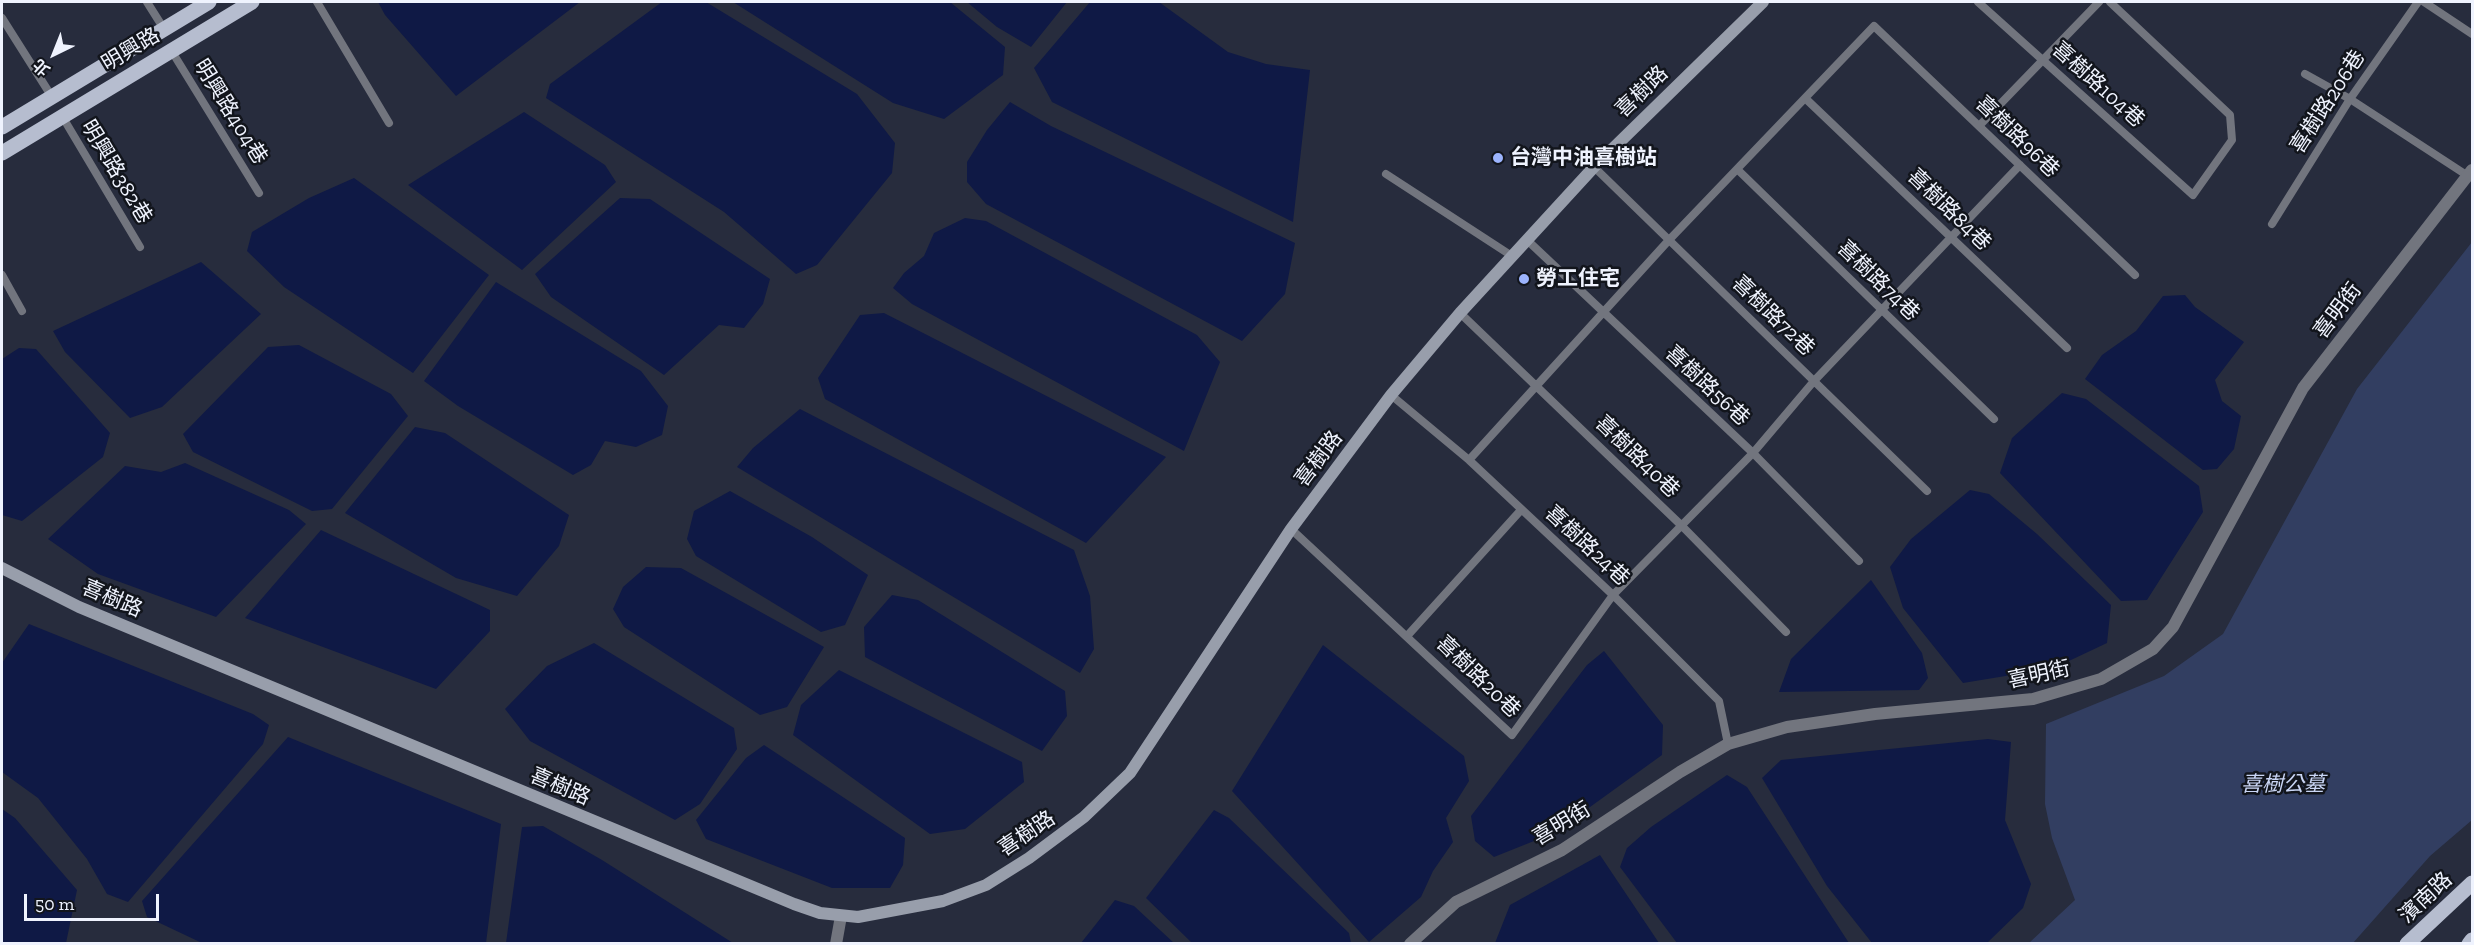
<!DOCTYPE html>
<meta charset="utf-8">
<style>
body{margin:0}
#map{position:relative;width:2474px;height:945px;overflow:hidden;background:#272c3d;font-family:"Zilla Slab","Noto Sans TC",serif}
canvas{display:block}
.frame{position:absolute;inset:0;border:3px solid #eff3fe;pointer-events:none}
.north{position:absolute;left:24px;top:24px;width:60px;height:60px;-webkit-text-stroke:4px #12151c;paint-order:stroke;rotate:223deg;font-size:16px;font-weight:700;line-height:24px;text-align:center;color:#eff3fe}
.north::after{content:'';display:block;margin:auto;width:21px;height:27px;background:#eff3fe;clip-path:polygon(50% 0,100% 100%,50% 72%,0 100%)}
.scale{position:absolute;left:24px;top:894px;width:135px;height:27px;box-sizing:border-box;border:3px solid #eff3fe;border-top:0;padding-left:8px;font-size:18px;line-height:21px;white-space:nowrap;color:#eff3fe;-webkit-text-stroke:4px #12151c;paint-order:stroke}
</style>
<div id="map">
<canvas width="2474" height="945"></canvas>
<div class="frame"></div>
<div class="north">北</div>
<div class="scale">50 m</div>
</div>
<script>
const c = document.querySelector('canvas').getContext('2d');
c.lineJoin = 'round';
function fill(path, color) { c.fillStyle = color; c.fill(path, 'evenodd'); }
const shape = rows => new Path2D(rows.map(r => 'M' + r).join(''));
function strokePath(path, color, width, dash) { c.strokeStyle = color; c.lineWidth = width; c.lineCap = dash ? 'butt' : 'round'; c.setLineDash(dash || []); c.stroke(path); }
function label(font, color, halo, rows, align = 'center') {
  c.font = font + ' "Zilla Slab","Noto Sans TC",serif'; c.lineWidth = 5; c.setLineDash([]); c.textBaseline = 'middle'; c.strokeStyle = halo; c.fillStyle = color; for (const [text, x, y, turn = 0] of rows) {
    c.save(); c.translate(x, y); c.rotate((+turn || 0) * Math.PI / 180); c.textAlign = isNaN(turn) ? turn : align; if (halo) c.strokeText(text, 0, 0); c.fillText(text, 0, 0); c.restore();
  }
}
fill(shape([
 [2472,242,2472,820,2430,856,2353,943,2029,943,2075,900,2052,838,2045,804,2046,724,2164,676,2223,634,2357,389]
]), '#323e61');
fill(shape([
 [378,2,580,2,456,96,385,15],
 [662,2,706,2,857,94,895,143,892,173,817,265,796,274,724,212,546,98,550,84],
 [733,2,950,2,1005,47,1003,75,944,119,893,103],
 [967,2,1067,2,1031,47,997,27],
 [1090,2,1159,2,1228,52,1266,64,1310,70,1293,222,1052,102,1034,68],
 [1010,102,1051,126,1295,243,1285,294,1242,341,986,204,967,182,967,162,987,130],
 [524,112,605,165,616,182,522,270,408,185],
 [354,178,489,275,413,373,284,287,247,251,252,232,309,198],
 [620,198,650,199,770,279,763,304,744,328,719,325,664,375,551,297,535,274],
 [965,218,986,221,1197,335,1220,362,1184,451,912,304,893,288,904,273,924,256,934,233],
 [201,262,261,314,162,407,130,418,65,352,53,331],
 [496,282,641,371,668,406,662,435,636,447,605,441,591,465,573,475,458,406,424,381],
 [2185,295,2195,307,2244,342,2215,380,2222,401,2241,416,2234,449,2217,469,2203,470,2085,379,2102,355,2136,331,2163,296],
 [884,313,1166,457,1086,543,825,399,818,378,860,315],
 [299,345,391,394,408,416,332,509,312,511,193,452,183,434,268,347],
 [19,348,36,349,110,433,103,457,22,521,2,515,2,359],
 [2062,393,2086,399,2199,486,2203,512,2147,600,2121,601,2000,473,2012,438],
 [800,409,1074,550,1090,596,1094,649,1080,673,737,467,753,448],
 [415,427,445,433,569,515,559,546,517,596,456,578,345,513],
 [185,463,289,510,306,524,216,617,98,574,48,539,125,466,161,472],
 [1970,490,1989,494,2037,534,2111,605,2107,643,2054,668,1963,683,1903,608,1890,567,1911,539],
 [730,491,812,537,868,575,845,625,821,632,696,556,687,539,694,511],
 [321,530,490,610,490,631,436,689,245,618],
 [646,567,681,568,824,647,787,707,760,715,624,627,613,609,623,587],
 [1871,580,1922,653,1928,678,1919,690,1779,692,1791,659],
 [892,595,918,600,1065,691,1067,716,1042,751,865,657,864,627],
 [29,624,253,714,269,725,263,744,128,902,107,894,87,859,38,798,2,772,2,663],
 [594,643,734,728,737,749,700,804,675,820,530,741,505,709,547,666],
 [1323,645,1464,756,1469,781,1446,818,1453,842,1433,871,1421,897,1369,942,1232,791],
 [1604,651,1663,725,1662,755,1554,833,1494,857,1475,841,1471,816,1587,665],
 [839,670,1022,762,1024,782,965,829,930,834,793,735,801,705],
 [288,737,501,824,486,943,202,943,147,917,142,901],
 [1988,739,2011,742,2005,820,2031,884,2023,908,1987,943,1872,943,1827,886,1762,778,1781,760],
 [764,745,905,838,903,865,890,888,832,888,706,839,696,820,746,758],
 [1727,775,1747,787,1849,943,1677,943,1620,867,1627,848,1651,827],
 [2,809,15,818,77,890,66,943,2,943],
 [1214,810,1229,818,1349,933,1351,943,1192,943,1146,898],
 [543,826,602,860,733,943,506,943,522,827],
 [1600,855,1659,943,1495,943,1510,905],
 [1115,900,1134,906,1174,943,1081,943]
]), '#0f1945');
strokePath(shape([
 [147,2,164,29],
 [317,2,389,123],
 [1978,2,2193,195,2232,140,2230,115,2110,2],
 [2424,2,2472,34],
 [2,18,52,97],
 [171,50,259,193],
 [2305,74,2350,99,2468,176],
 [1805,98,2067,348],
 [62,116,140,247],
 [1979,126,2099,2],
 [1594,167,1927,491],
 [1737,169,1994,419],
 [1386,174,1512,256],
 [2272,224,2350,99,2418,2],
 [1527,240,1753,453,1859,561],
 [2,275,22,311],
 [1460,313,1682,526,1786,632],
 [1391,395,1469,460,1613,595,1719,701,1728,744],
 [1469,460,1669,240,1874,26,2135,275],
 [1291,529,1512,735,1613,595,1753,453,1814,381,2020,165],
 [1408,635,1521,510]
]), '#72757e', 8);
strokePath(shape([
 [836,944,841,916],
 [1410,944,1456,902,1562,850,1680,772,1728,744,1787,727,1875,714,2033,699,2101,679,2153,649,2173,627,2303,388,2472,170]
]), '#72757e', 12);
strokePath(shape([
 [2,568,79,607,794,904,820,913,858,917,943,901,986,885,1029,858,1084,817,1130,773,1291,529,1391,395,1460,313,1594,167,1763,2]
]), '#989eab', 12);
strokePath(shape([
 [2,127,209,2],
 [2,153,252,2],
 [2407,944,2472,883],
 [2469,944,2472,940]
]), '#b6bdcf', 15);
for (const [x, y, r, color] of [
 [1498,158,6,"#9cb4fd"],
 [1524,279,6,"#9cb4fd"]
]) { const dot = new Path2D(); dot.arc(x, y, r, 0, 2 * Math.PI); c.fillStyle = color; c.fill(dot); strokePath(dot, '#12151c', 2); }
label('21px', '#eff3fe', '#12151c', [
 ["明興路",131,50,-31],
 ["喜樹路104巷",2098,85,42],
 ["喜樹路",1642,92,-44],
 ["喜樹路206巷",2328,102,-57],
 ["明興路404巷",230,112,58],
 ["喜樹路96巷",2017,137,44],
 ["明興路382巷",116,172,59],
 ["喜樹路84巷",1949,210,44],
 ["喜樹路74巷",1878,281,44],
 ["喜明街",2338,311,-53],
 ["喜樹路72巷",1773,316,44],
 ["喜樹路56巷",1707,386,43],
 ["喜樹路40巷",1637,457,44],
 ["喜樹路",1319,459,-53],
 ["喜樹路24巷",1587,546,43],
 ["喜樹路",112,599,23],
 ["喜明街",2039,675,-12],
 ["喜樹路20巷",1478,677,44],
 ["喜樹路",560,787,23],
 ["喜明街",1562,824,-31],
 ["喜樹路",1027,834,-34],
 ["濱南路",2426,898,-43]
]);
label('bold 21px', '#eff3fe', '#12151c', [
 ["台灣中油喜樹站",1510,158],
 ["勞工住宅",1536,279]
], 'left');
label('italic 21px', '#cad6f5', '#12151c', [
 ["喜樹公墓",2283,785]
]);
</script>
